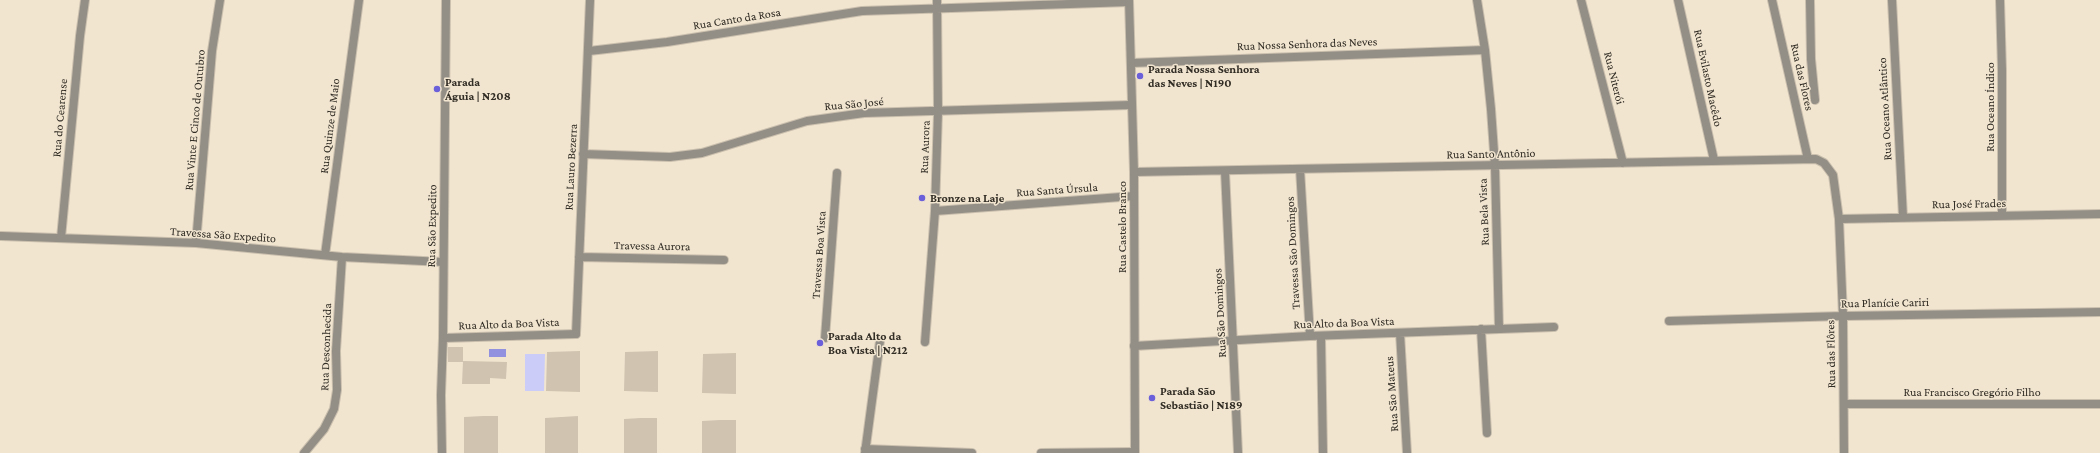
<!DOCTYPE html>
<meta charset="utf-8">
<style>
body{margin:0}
canvas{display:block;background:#f1e5d0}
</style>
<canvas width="2100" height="453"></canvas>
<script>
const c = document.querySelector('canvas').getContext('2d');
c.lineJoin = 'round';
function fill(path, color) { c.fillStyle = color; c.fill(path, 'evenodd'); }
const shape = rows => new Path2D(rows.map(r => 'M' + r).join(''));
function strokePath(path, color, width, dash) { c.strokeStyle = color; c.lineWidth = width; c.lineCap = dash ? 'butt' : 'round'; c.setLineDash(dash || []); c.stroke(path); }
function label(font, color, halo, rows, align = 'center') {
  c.font = font + ' "Crimson Pro",serif'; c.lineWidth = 3; c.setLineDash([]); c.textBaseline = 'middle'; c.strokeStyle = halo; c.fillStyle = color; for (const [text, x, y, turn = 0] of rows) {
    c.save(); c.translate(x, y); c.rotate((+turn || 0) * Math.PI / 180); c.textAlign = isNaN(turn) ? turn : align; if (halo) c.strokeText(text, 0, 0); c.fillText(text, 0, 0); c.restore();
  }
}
fill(shape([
 [525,354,545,354,544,391,525,391]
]), '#cbcdf8');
fill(shape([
 [489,349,506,349,506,357,489,357]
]), '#9191e0');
fill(shape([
 [448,347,463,347,463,362,448,362],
 [580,351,580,392,546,391,547,352],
 [658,351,658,392,624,391,625,352],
 [736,353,736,394,702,393,703,354],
 [463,361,507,362,506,379,490,378,490,384,462,384],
 [483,416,498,416,498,453,464,453,464,417],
 [578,416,578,453,545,453,545,418],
 [641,418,657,418,657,453,624,453,624,419],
 [720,420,736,420,736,453,702,453,702,421]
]), '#d0c4b0');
const minor = shape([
 [1477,0,1485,50,1491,109,1495,166,1499,329],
 [1581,0,1623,163],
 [1678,0,1714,160],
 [1772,0,1808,159],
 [1810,0,1811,59,1815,100],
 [1892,0,1903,217],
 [2000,0,2002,70,2002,215],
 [589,51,667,42,862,11,1129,2],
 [1131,63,1485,50],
 [583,154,670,157,702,153,807,121,864,113,1131,105],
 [1300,169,1310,336],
 [1225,171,1238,453],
 [1134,172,1816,159,1824,163,1833,175,1839,219,1843,316,1844,453],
 [935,211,1134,196],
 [1839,219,2100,214],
 [1,236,196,243,342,257,443,262],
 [61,238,80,36,85,0],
 [196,243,212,51,220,0],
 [325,255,359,0],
 [579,257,724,260],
 [1669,321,1843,316,2100,312],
 [1481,329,1487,433],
 [1400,333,1407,453],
 [576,334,590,0],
 [1321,336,1323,453],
 [825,338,837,173],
 [925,342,935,211,938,112,937,0],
 [1134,346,1310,336,1554,327],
 [1844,404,2100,404],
 [865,449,972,453],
 [304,453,324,429,334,409,337,390,336,351,342,257],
 [442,453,441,395,443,338],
 [865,453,880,341],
 [1041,453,1135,452]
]);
const tertiary = shape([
 [446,0,443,338,576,334],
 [1129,0,1134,172,1135,453]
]);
strokePath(minor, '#cbc0ae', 10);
strokePath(tertiary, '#cbc0ae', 10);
strokePath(minor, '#938e86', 8);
strokePath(tertiary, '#938e86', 8);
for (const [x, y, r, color] of [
 [1140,76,4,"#6b60da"],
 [437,89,4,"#6b60da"],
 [922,198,4,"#6b60da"],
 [820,343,4,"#6b60da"],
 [1152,398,4,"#6b60da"]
]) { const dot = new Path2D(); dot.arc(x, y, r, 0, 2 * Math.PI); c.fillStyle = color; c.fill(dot); strokePath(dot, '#f1e5d0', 1.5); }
label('12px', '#312c24', '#f1e5d0', [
 ["Rua Canto da Rosa",737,19,-9],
 ["Rua Nossa Senhora das Neves",1307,44,-2],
 ["Rua das Flores",1802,77,77],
 ["Rua Niterói",1614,78,76],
 ["Rua Evilasto Macêdo",1708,78,78],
 ["Rua São José",854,104,-5],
 ["Rua Oceano Índico",1990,107,-90],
 ["Rua Oceano Atlântico",1885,109,-93],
 ["Rua do Cearense",60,118,-85],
 ["Rua Vinte E Cinco de Outubro",195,120,-85],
 ["Rua Quinze de Maio",330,126,-83],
 ["Rua Aurora",925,147,-88],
 ["Rua Santo Antônio",1491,154,-1],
 ["Rua Lauro Bezerra",571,167,-87],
 ["Rua Santa Úrsula",1057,190,-4],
 ["Rua José Frades",1969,204,-1],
 ["Rua Bela Vista",1484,212,-92],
 ["Rua São Expedito",432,226,-89],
 ["Rua Castelo Branco",1122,227,-90],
 ["Travessa São Expedito",223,235,4],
 ["Travessa Aurora",652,246,1],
 ["Travessa São Domingos",1293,253,-93],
 ["Travessa Boa Vista",819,255,-86],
 ["Rua Planície Cariri",1885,303,-1],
 ["Rua São Domingos",1220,313,-93],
 ["Rua Alto da Boa Vista",1344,323,-2],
 ["Rua Alto da Boa Vista",509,324,-2],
 ["Rua Desconhecida",326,347,-88],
 ["Rua das Flôres",1831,354,-91],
 ["Rua Francisco Gregório Filho",1972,392],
 ["Rua São Mateus",1392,394,-94]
]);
label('bold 12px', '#312c24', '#f1e5d0', [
 ["Parada Nossa Senhora",1148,69],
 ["das Neves | N190",1148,83],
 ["Parada",445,82],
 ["Águia | N208",445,96],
 ["Bronze na Laje",930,198],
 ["Parada Alto da",828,336],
 ["Boa Vista | N212",828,350],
 ["Parada São",1160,391],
 ["Sebastião | N189",1160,405]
], 'left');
</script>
